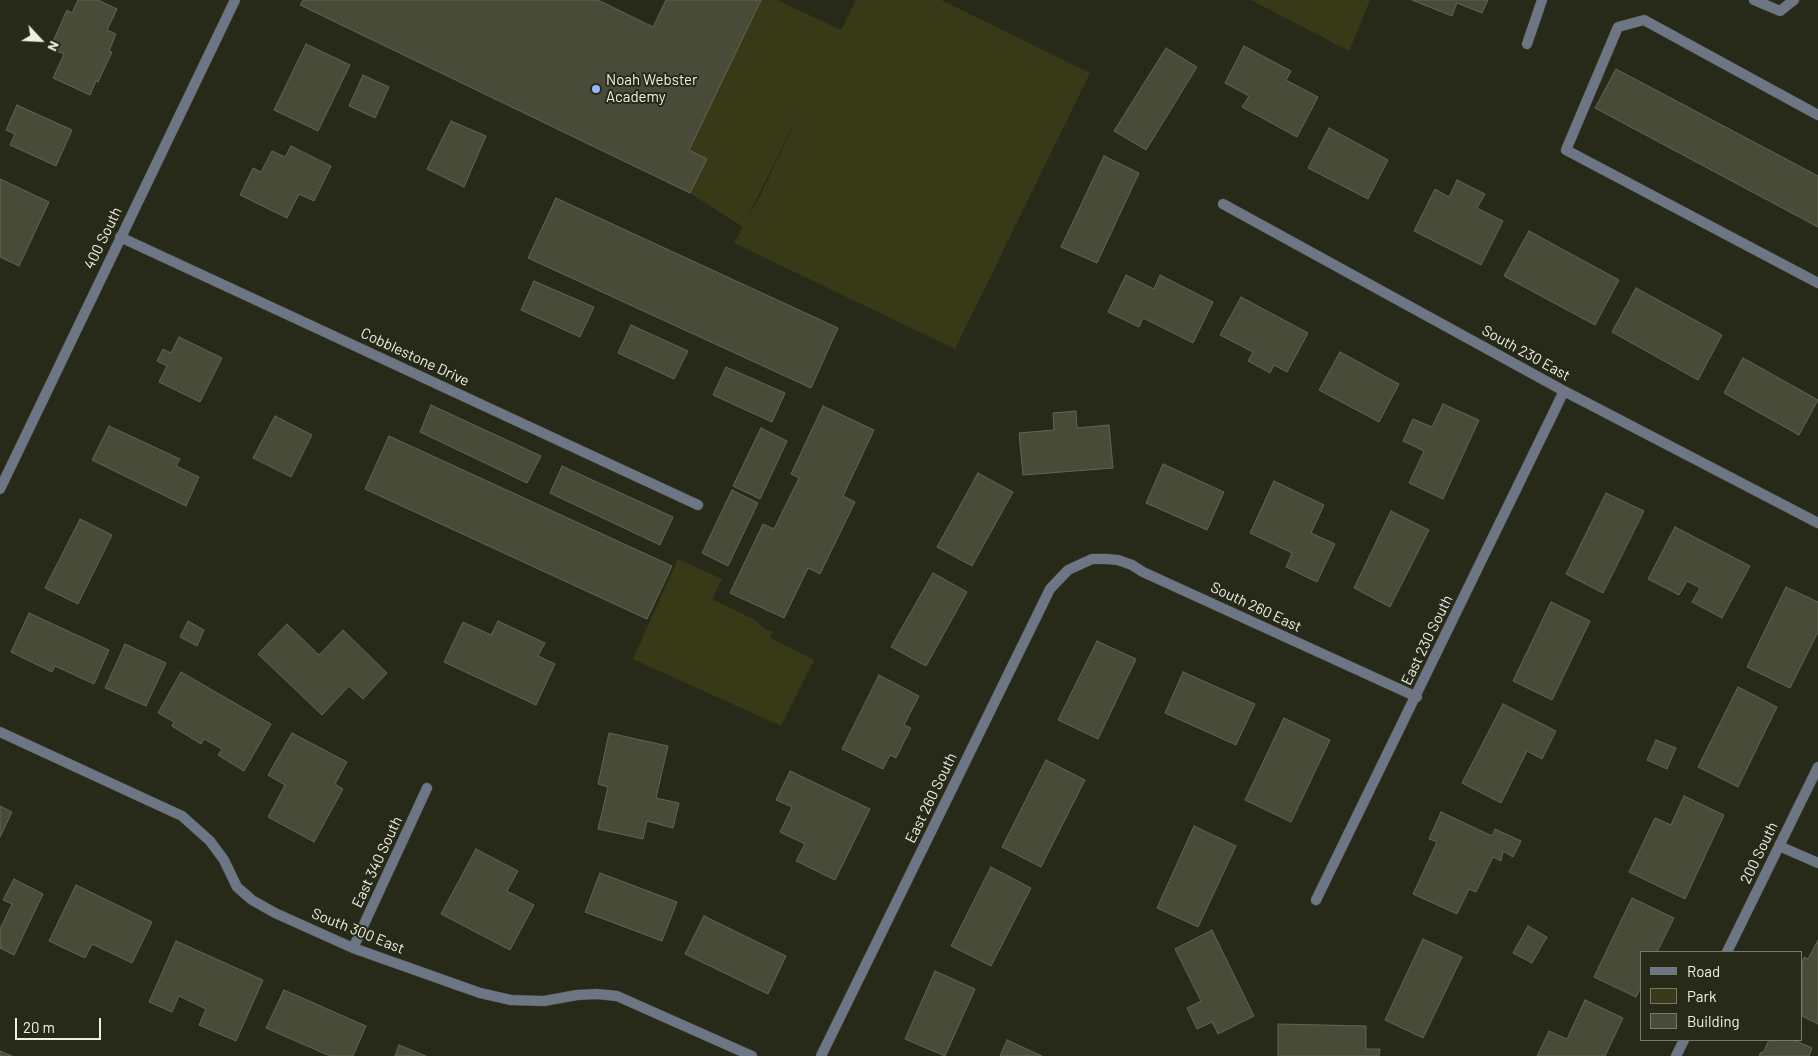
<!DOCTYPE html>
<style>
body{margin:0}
#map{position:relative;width:1818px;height:1056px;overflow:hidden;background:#282a19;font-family:Barlow,sans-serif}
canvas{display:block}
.legend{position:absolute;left:1640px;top:951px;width:162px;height:90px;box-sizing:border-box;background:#282a19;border:1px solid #78796b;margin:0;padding:6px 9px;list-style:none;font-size:15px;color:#eff0e5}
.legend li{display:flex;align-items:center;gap:10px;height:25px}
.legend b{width:25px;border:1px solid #78796b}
.north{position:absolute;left:15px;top:15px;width:50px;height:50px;-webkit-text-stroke:4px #282a19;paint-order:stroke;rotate:115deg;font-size:14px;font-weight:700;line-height:20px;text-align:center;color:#eff0e5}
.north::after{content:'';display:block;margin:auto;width:18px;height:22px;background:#eff0e5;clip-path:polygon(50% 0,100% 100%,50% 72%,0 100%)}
.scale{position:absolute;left:15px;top:1018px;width:86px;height:22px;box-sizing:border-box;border:2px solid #eff0e5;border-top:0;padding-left:6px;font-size:15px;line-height:18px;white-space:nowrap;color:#eff0e5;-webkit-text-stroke:4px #282a19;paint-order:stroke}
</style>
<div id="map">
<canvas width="1818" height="1056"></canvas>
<ul class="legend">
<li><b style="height:6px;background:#6d7685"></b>Road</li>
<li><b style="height:14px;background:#383a17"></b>Park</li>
<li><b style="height:14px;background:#494b39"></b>Building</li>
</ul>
<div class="north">N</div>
<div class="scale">20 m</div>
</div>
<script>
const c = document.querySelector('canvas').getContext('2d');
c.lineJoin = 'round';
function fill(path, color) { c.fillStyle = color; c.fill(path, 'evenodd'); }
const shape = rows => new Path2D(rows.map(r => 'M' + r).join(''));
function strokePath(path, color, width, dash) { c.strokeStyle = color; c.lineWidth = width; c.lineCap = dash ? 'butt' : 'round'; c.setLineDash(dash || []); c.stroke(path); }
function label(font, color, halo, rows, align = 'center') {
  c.font = font + ' Barlow,sans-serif'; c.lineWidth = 4; c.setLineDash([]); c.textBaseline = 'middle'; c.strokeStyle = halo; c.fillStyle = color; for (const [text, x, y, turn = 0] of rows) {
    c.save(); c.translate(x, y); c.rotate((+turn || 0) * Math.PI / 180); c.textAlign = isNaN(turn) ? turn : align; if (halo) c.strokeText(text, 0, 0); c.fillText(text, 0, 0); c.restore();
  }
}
fill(shape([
 [761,0,777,0,841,30,856,0,941,0,1090,73,955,349,734,243,743,227,690,193,707,159,689,150],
 [803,106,758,200,749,215,749,214],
 [1251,0,1370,0,1349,51],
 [678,559,722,579,712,599,755,620,765,629,773,632,770,638,814,660,781,726,633,659]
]), '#383a17');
const building = shape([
 [78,0,98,0,117,9,107,30,116,34,109,51,112,52,98,82,96,81,90,95,53,78,64,54,50,48,67,10,72,13,78,0],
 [303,0,598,0,653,27,666,0,761,0,689,150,707,159,690,193,300,5,303,0],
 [1412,0,1488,0,1482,13,1457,3,1452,16,1412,0],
 [306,44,350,65,318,131,274,110,306,44],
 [1244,46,1291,71,1286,80,1318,97,1297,137,1242,107,1249,96,1225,83,1244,46],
 [1166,48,1197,67,1146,150,1114,131,1166,48],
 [1616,69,1818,176,1818,227,1595,108,1616,69],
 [363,75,389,87,375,118,349,106,363,75],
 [17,105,72,130,56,166,10,145,15,134,6,130,17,105],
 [451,121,486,136,464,187,427,169,451,121],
 [1329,128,1388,160,1368,199,1308,168,1329,128],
 [291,146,331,166,314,201,299,194,287,218,240,195,253,168,261,172,272,151,285,157,291,146],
 [1104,156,1139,173,1097,263,1061,247,1104,156],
 [0,179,49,202,19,266,0,257,0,179],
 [1457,180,1485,194,1477,208,1503,221,1481,265,1414,231,1435,189,1449,197,1457,180],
 [556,198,838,328,811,388,528,258,556,198],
 [1529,231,1619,280,1595,325,1504,276,1529,231],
 [1126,275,1154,289,1160,275,1213,302,1193,343,1143,318,1139,327,1108,312,1126,275],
 [534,281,594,307,580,337,521,310,534,281],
 [1636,288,1722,335,1698,380,1612,332,1636,288],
 [1241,297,1308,333,1287,372,1274,365,1270,373,1248,361,1253,352,1220,335,1241,297],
 [631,325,688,351,674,379,618,353,631,325],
 [179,337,222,358,200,402,159,382,167,366,157,361,163,349,171,353,179,337],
 [1340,352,1399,384,1379,422,1319,390,1340,352],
 [1743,358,1818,400,1799,435,1724,393,1743,358],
 [726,367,785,393,772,422,713,395,726,367],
 [1443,404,1479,420,1443,499,1409,483,1424,451,1403,441,1413,419,1432,427,1443,404],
 [431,405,541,456,527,483,420,432,431,405],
 [823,406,874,430,843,496,855,502,820,574,808,568,784,618,730,593,763,524,774,529,799,478,791,474,823,406],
 [1076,411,1077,428,1109,425,1113,468,1023,475,1019,433,1054,430,1053,413,1076,411],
 [275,416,312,435,291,477,253,458,275,416],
 [109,426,180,459,176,466,199,477,186,506,92,460,109,426],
 [761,428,787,441,760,499,733,486,761,428],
 [389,436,672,566,647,619,365,489,389,436],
 [1163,464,1224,492,1207,530,1146,503,1163,464],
 [562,466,673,517,660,545,550,493,562,466],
 [978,473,1013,492,972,566,937,547,978,473],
 [1274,481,1324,505,1311,533,1335,544,1317,582,1286,567,1292,553,1250,533,1274,481],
 [732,490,758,503,728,566,702,553,732,490],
 [1606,493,1644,511,1603,593,1566,574,1606,493],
 [1391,511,1429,530,1390,607,1354,588,1391,511],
 [80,519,112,535,78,604,45,588,80,519],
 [1675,527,1750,566,1722,618,1692,602,1700,588,1687,581,1679,595,1648,579,1675,527],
 [933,573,967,592,926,666,891,647,933,573],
 [1786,587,1818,602,1818,632,1790,688,1747,667,1786,587],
 [1551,602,1590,621,1552,700,1513,681,1551,602],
 [29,613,109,650,94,684,55,666,52,672,11,652,29,613],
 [188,621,204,630,197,646,180,637,188,621],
 [498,621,545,643,538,656,555,664,536,705,444,662,463,622,491,635,498,621],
 [287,624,319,655,343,630,387,673,363,699,349,686,322,715,258,654,287,624],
 [1097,641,1136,659,1098,739,1058,720,1097,641],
 [125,644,166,663,146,706,105,688,125,644],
 [181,672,271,724,244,771,218,755,222,749,204,739,201,744,172,726,174,722,158,713,181,672],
 [1183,672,1255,704,1236,745,1165,713,1183,672],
 [879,675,919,696,904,725,911,728,896,758,890,755,883,769,842,749,879,675],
 [1738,687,1777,707,1738,787,1698,767,1738,687],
 [1503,704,1556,731,1542,759,1527,751,1501,803,1462,783,1503,704],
 [1284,718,1330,740,1291,822,1245,800,1284,718],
 [292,733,347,762,335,784,343,789,314,842,268,817,285,785,268,775,292,733],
 [609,733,668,746,656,798,679,803,673,828,647,821,643,839,598,829,608,787,598,784,609,733],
 [1656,740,1676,748,1667,769,1647,760,1656,740],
 [1046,760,1085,780,1041,867,1002,847,1046,760],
 [790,771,870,809,835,880,796,861,805,844,780,832,792,807,776,800,790,771],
 [1684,796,1724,815,1685,899,1629,872,1655,818,1671,825,1684,796],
 [0,806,12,812,0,837,0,806],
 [1441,812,1492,836,1495,829,1521,841,1513,857,1503,851,1501,861,1493,857,1476,892,1469,889,1457,914,1413,894,1437,842,1429,839,1441,812],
 [1194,826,1236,846,1198,927,1157,908,1194,826],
 [476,849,518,871,507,891,534,905,510,950,441,914,476,849],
 [991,867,1031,888,991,966,951,946,991,867],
 [600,873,677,902,662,941,585,912,600,873],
 [14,879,43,894,14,955,0,948,0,929,12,904,3,900,14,879],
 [76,885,152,922,132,963,92,944,85,958,49,941,76,885],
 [1632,898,1674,918,1657,952,1642,952,1642,985,1636,997,1594,977,1632,898],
 [704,916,786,956,768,994,685,954,704,916],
 [1528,926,1547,937,1532,963,1513,953,1528,926],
 [1212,930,1254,1016,1218,1034,1212,1022,1197,1029,1187,1008,1201,1001,1175,949,1212,930],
 [1423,939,1462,957,1423,1038,1385,1020,1423,939],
 [1818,940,1818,1024,1802,1016,1802,963,1804,957,1808,959,1818,940],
 [176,941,263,980,236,1041,199,1025,206,1009,179,996,172,1012,149,1002,176,941],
 [935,971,975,989,945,1056,905,1039,935,971],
 [284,990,366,1026,353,1056,330,1056,266,1028,284,990],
 [1585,1000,1623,1018,1605,1056,1537,1056,1549,1031,1567,1039,1585,1000],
 [1278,1024,1366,1026,1366,1049,1380,1049,1379,1056,1278,1056,1278,1024],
 [1007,1040,1042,1056,1000,1056,1007,1040],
 [1769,1040,1794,1040,1812,1048,1809,1056,1759,1056,1761,1052,1763,1053,1769,1040],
 [399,1045,426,1056,395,1056,399,1045],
 [0,1051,12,1056,0,1056,0,1051]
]);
fill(building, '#494b39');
strokePath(building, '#636552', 1);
const service = shape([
 [1754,0,1780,11,1794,0],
 [1527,44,1542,0],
 [1818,115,1644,20,1618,27,1566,150,1818,283]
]);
const minor = shape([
 [1223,204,1564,391,1818,523],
 [120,237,698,505],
 [0,732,182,816,210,841,224,860,237,887,252,900,275,913,353,948,480,993,511,1000,544,1001,577,995,597,994,617,996,752,1056],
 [1779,846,1818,863],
 [1316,900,1564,391],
 [353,948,427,788],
 [821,1056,1050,589,1068,570,1092,559,1106,559,1118,560,1132,565,1143,572,1417,697]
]);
const tertiary = shape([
 [0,489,235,0],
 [1727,952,1818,767],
 [1676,1056,1684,1040]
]);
strokePath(service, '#444636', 11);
strokePath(minor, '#444636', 11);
strokePath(tertiary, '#444636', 11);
strokePath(service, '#6d7685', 10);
strokePath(minor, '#6d7685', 10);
strokePath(tertiary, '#6d7685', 10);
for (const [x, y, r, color] of [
 [596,89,5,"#92b7fd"]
]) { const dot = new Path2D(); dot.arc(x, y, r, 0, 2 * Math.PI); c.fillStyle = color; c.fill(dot); strokePath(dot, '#282a19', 2); }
label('15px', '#eff0e5', '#282a19', [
 ["Noah Webster",606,80],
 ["Academy",606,97]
], 'left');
label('15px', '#eff0e5', '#282a19', [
 ["400 South",103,238,-64],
 ["South 230 East",1526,353,29],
 ["Cobblestone Drive",415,357,25],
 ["South 260 East",1256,607,25],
 ["East 230 South",1427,640,-64],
 ["East 260 South",931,798,-64],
 ["200 South",1759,853,-64],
 ["East 340 South",377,862,-65],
 ["South 300 East",358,931,22]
]);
</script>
